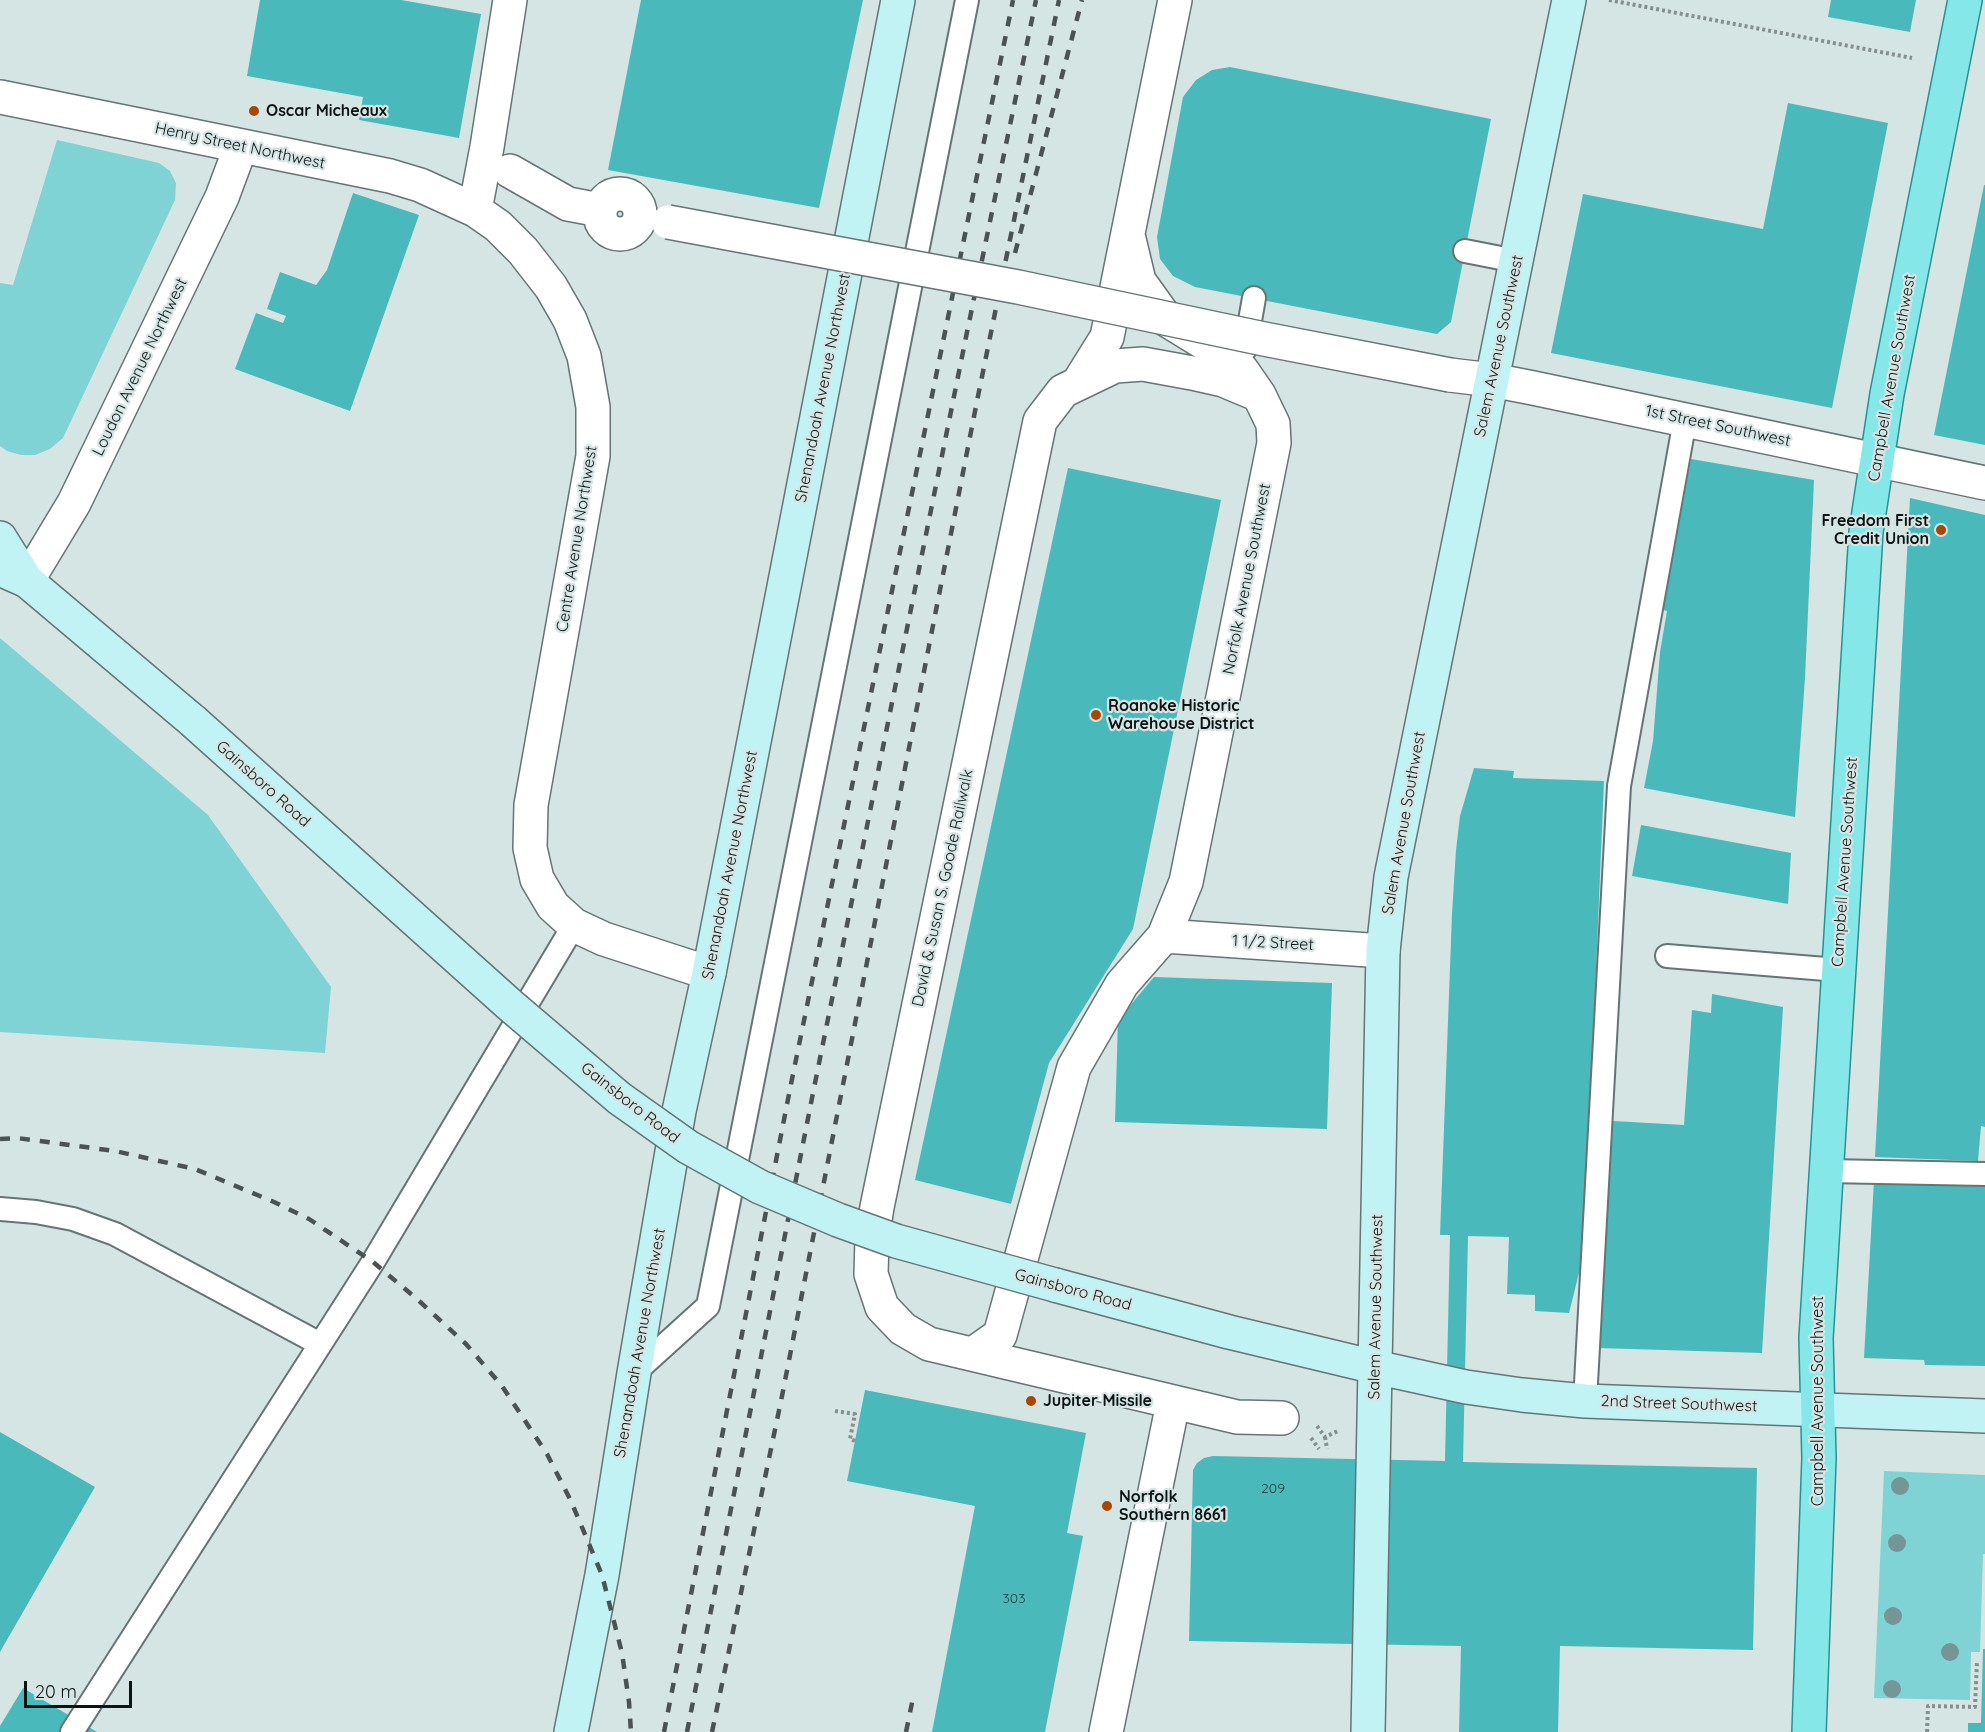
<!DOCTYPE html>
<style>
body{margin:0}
#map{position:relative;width:1985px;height:1732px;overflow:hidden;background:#d5e5e4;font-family:Quicksand,sans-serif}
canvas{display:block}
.scale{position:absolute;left:24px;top:1681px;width:108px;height:27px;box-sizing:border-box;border:3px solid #0e1313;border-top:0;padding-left:8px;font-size:18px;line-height:21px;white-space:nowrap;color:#0e1313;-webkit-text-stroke:4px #d5e5e4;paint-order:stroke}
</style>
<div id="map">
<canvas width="1985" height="1732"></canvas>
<div class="scale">20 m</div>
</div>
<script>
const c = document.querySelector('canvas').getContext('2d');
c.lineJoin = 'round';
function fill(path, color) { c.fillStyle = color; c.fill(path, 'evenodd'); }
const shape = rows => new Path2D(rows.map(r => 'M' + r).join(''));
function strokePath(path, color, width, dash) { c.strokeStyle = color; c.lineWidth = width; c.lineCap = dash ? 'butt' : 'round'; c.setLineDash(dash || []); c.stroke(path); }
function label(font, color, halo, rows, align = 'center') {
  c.font = font + ' Quicksand,sans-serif'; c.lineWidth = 4.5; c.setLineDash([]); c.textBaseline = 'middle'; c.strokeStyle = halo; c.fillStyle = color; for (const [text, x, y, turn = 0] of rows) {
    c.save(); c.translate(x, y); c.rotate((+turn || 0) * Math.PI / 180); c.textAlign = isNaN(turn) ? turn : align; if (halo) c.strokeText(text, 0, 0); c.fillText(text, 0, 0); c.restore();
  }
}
fill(shape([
 [57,140,159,163,170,171,176,183,175,200,63,438,50,449,35,455,21,455,7,451,0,446,0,283,13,285],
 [0,638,208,815,331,987,325,1053,0,1032],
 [1884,1471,1985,1475,1985,1554,1983,1554,1980,1652,1971,1652,1970,1700,1874,1698]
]), '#80d3d4');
fill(shape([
 [260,0,401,0,481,14,459,138,359,120,363,97,247,76],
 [641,0,863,0,819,208,608,170],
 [1831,0,1916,0,1910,32,1828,17],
 [1230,67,1491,119,1451,322,1437,334,1195,287,1173,276,1160,259,1157,237,1183,97,1196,80,1212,70],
 [1788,103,1888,123,1832,408,1551,353,1583,194,1763,229],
 [1984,185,1985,185,1985,445,1934,435],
 [353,193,419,215,350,411,235,369,256,313,283,323,286,316,267,309,280,272,316,285,327,270],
 [1691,459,1814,480,1805,678,1795,817,1644,788,1653,741,1660,652,1667,611,1663,610],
 [1068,468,1221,500,1133,929,1049,1063,1011,1204,915,1180],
 [1910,498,1985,515,1985,1127,1981,1126,1978,1161,1875,1157],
 [1474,768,1514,771,1513,778,1604,781,1584,1253,1569,1313,1535,1311,1535,1295,1507,1294,1509,1237,1468,1236,1463,1462,1757,1468,1753,1650,1560,1646,1558,1732,1459,1732,1461,1646,1189,1641,1193,1470,1197,1463,1204,1458,1213,1456,1445,1461,1450,1235,1440,1235,1452,914,1456,850,1460,816],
 [1641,825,1791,853,1788,904,1632,876],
 [1154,977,1332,983,1327,1129,1115,1122,1118,1020],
 [1712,994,1783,1007,1762,1353,1598,1348,1613,1121,1684,1125,1692,1010,1711,1013],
 [1874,1180,1985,1183,1985,1366,1925,1365,1924,1360,1864,1358],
 [865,1390,1086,1433,1067,1533,1083,1536,1045,1732,932,1732,975,1506,847,1481],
 [0,1432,95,1487,0,1652],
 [1983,1649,1985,1649,1985,1732,1968,1732,1968,1723,1981,1723],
 [23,1688,97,1732,0,1732,0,1726]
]), '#4ab9bb');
const lane = shape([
 [1465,251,1516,261],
 [1245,349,1254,298],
 [1667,956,1838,970],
 [1826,1171,1985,1174],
 [0,1209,36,1212,73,1219,115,1234,320,1344],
 [634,1373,708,1306,967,0],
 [1585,1401,1619,786,1685,420],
 [72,1732,373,1262,574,925]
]);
const street = shape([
 [0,97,390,176,420,185,475,210,498,226,523,251,551,287,570,320,584,356,593,407,593,456,531,805,530,848,537,879,553,906,574,925,604,939,709,973],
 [510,171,568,204,600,210],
 '600 214a20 20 0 1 1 40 0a20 20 0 1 1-40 0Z',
 [475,210,487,147,510,0],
 [1450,375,1492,380,1533,388,1985,483],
 [1079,382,1107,337,1175,0],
 [1259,395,1223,380,1192,373,1143,364,1115,366,1063,391,1040,421,877,1207,872,1239,871,1274,882,1307,903,1329,929,1344,1237,1417,1282,1418],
 [27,581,74,503,222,197,241,146],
 [1164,936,1383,951],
 [973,1354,1000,1335,1074,1067,1122,984,1164,936,1186,882,1274,443,1273,424,1259,395,1241,369,1219,352,1167,320,1139,281,1128,235],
 [1106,1732,1173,1403]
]);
const secondary = shape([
 [0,538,27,581],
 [0,569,27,581,193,721],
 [1055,1285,1229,1332,1375,1367,1466,1387,1522,1395,1585,1401,1985,1416],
 [571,1732,602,1575,634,1373,679,1111,709,973,898,0],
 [1368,1732,1383,951,1391,877,1569,0]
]);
const primary = shape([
 [1809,1732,1819,1458,1816,1338,1866,532,1887,394,1965,0]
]);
strokePath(lane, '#657474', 26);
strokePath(street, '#657474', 36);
strokePath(secondary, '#657474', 36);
strokePath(primary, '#279294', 36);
strokePath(shape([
 [1609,0,1912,58],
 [835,1411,855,1414,850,1439,855,1441],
 [1317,1426,1325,1437,1338,1431],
 [1325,1437,1327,1449],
 [1311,1438,1319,1449],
 [1927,1732,1928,1706,1975,1707,1977,1661]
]), '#848f8f', 4, [3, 3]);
strokePath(lane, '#fff', 22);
strokePath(street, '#fff', 33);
strokePath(secondary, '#c2f3f4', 33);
strokePath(primary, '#86e7e9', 33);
strokePath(shape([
 [1015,253,1082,0],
 [0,1139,17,1138,115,1151,195,1169,274,1202,309,1219,373,1262,417,1299,466,1344,502,1386,547,1454,571,1501,602,1575,622,1653,629,1702,631,1732],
 [664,1732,791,1084,1013,0],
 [687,1732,814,1088,966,337,1036,0],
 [712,1732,782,1396,977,401,1059,0],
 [906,1732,913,1698]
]), '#4a5352', 4.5, [10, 10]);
const streetBridge = shape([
 [668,222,1018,287,1264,339,1450,375]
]);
const secondaryBridge = shape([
 [193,721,510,1005,619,1098,688,1147,760,1187,838,1220,896,1241,1055,1285]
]);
strokePath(streetBridge, '#657474', 36, []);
strokePath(secondaryBridge, '#657474', 36, []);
strokePath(streetBridge, '#fff', 33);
strokePath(secondaryBridge, '#c2f3f4', 33);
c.fillStyle = '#759696';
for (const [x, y] of [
 [1900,1486],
 [1897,1543],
 [1893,1616],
 [1950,1652],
 [1892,1689]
]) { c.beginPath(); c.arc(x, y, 9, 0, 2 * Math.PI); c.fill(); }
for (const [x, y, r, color] of [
 [254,111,6,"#a84701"],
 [1941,530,6,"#a84701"],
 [1096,715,6,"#a84701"],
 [1031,1401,6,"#a84701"],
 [1107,1506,6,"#a84701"]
]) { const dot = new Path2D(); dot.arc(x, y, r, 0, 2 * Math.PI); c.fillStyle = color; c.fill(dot); strokePath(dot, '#d5e5e4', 2); }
label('14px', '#1d3c3d', null, [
 ["209",1273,1489],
 ["303",1014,1599]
]);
label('bold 16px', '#0e1313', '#d5e5e4', [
 ["Oscar Micheaux",266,111],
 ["Freedom First",1929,521,"right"],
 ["Credit Union",1929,539,"right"],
 ["Roanoke Historic",1108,706],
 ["Warehouse District",1108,724],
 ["Jupiter Missile",1043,1401],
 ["Norfolk",1119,1497],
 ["Southern 8661",1119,1515]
], 'left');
label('16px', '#0e1313', '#d5e5e4', [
 ["Henry Street Northwest",240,146,12],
 ["Salem Avenue Southwest",1499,346,-78],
 ["Loudon Avenue Northwest",140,367,-64],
 ["Campbell Avenue Southwest",1892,378,-80],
 ["Shenandoah Avenue Northwest",823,388,-79],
 ["1st Street Southwest",1718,426,12],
 ["Centre Avenue Northwest",577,539,-81],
 ["Norfolk Avenue Southwest",1247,579,-79],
 ["Gainsboro Road",263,784,42],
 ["Salem Avenue Southwest",1404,823,-80],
 ["Campbell Avenue Southwest",1845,862,-86],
 ["Shenandoah Avenue Northwest",730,865,-79],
 ["David & Susan S. Goode Railwalk",943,888,-78],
 ["1 1/2 Street",1273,943,3],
 ["Gainsboro Road",630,1103,38],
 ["Gainsboro Road",1073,1290,15],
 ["Salem Avenue Southwest",1376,1307,-89],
 ["Shenandoah Avenue Northwest",640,1343,-80],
 ["Campbell Avenue Southwest",1818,1401,-90],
 ["2nd Street Southwest",1679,1404,2]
]);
</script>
